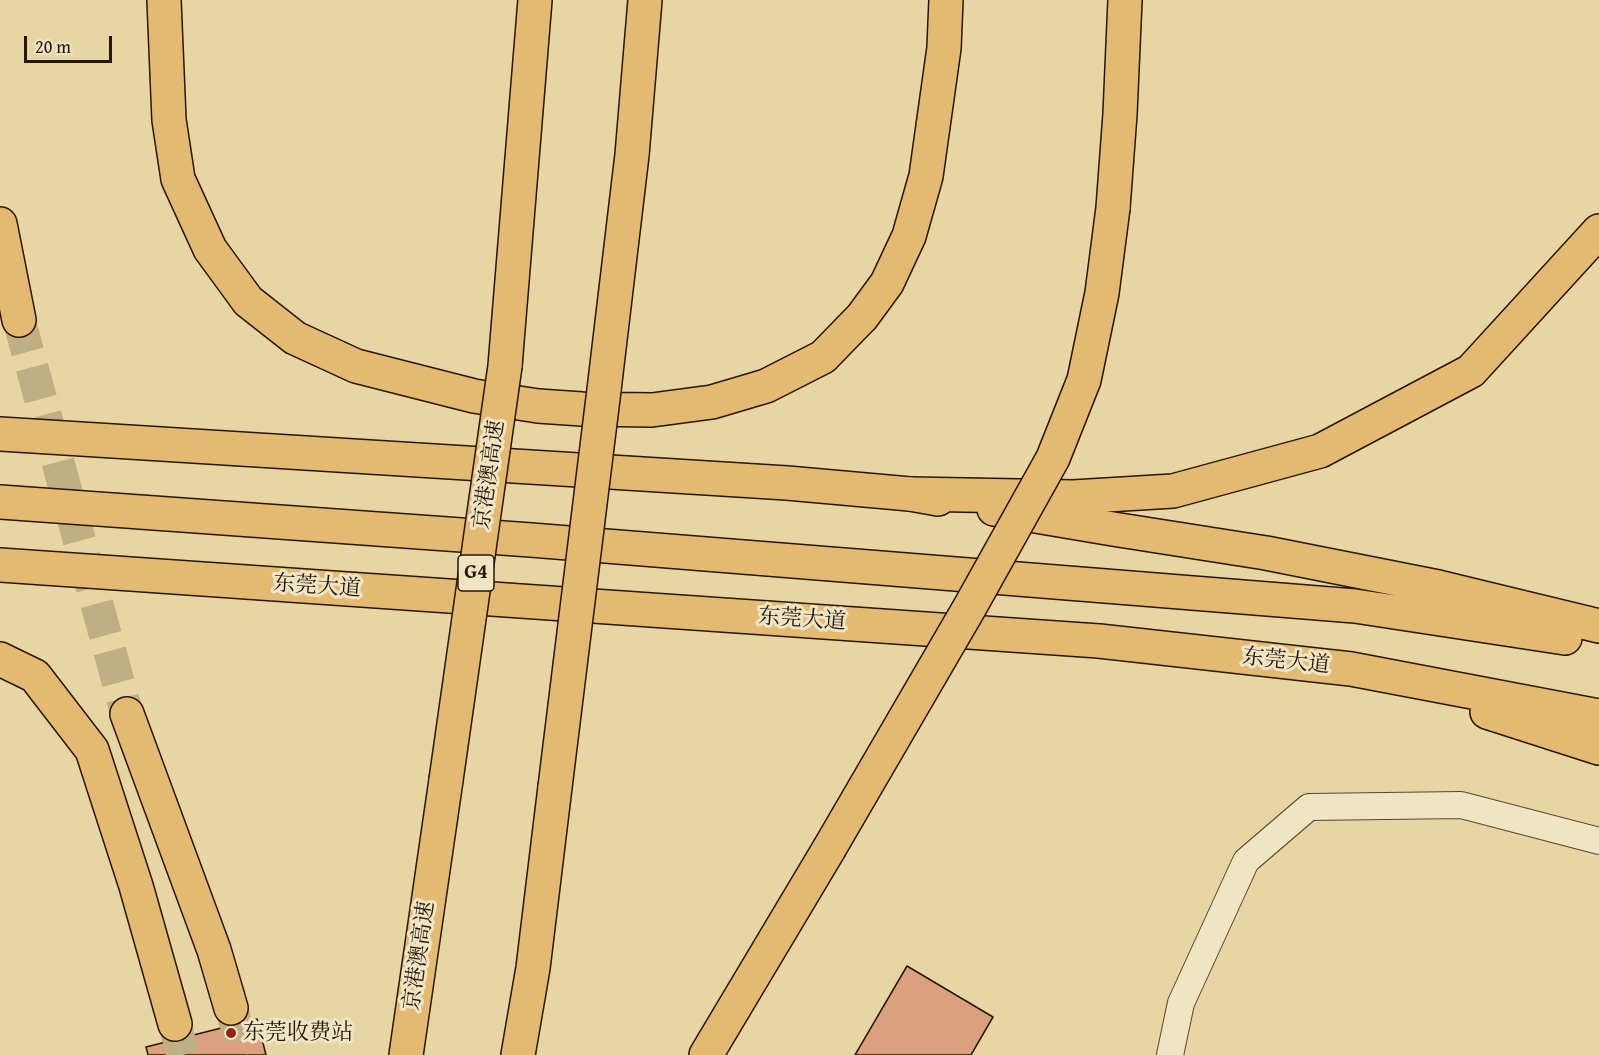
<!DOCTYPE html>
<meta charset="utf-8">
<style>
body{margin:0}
#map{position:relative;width:1599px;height:1055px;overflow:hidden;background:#e7d5a4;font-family:"Gentium Book Plus",serif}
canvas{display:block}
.scale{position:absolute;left:24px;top:36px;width:88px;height:27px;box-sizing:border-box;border:3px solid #281605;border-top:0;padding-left:8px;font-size:18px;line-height:21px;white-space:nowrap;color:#281605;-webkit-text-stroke:4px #efe4c4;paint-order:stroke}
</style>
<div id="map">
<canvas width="1599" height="1055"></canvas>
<div class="scale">20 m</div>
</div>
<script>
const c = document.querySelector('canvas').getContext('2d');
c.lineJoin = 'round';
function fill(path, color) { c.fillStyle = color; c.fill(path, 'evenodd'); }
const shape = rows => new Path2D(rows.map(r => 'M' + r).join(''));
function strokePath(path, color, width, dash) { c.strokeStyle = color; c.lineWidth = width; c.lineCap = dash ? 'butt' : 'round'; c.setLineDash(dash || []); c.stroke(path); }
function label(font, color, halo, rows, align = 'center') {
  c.font = font + ' "Gentium Book Plus","Noto Serif SC",serif'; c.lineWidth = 6; c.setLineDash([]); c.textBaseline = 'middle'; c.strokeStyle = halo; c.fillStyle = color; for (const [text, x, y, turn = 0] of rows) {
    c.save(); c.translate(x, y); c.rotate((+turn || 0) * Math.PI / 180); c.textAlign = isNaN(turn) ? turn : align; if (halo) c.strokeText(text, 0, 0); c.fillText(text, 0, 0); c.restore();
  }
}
const building = shape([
 [907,966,993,1017,971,1055,855,1055,907,966],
 [257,1019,266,1055,148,1055,146,1047,257,1019]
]);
fill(building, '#dba17f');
strokePath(building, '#281605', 1.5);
strokePath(shape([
 [19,320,127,714],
 [231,1008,246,1055],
 [175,1024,183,1055]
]), '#c1af84', 33, [33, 16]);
const minor = shape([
 [1170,1055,1181,1003,1246,861,1309,807,1461,805,1599,841]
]);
const trunk = shape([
 [0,434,787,483,910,494,938,499],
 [0,502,531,540,1355,606,1565,638],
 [994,509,1113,529,1266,553,1438,587,1599,626],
 [0,565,1099,641,1351,669,1599,716],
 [1487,712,1599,748]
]);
const motorway = shape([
 [164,0,169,120,178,179,210,249,248,301,295,338,356,366,474,396,538,406,582,409,652,410,712,402,766,386,823,357,862,317,887,283,909,236,926,176,944,48,946,0],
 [1113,208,1120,114,1125,0],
 [0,224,19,320],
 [505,366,535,0],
 [604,390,632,155,645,0],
 [910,494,1073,497,1173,491,1320,451,1471,371,1599,231],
 [0,659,35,676,92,750,136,886,175,1024],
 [127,714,214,950,231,1008],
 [406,1055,446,780],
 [518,1055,533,968,555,787],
 [706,1055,829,849]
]);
strokePath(minor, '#58462d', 28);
strokePath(trunk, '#281605', 36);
strokePath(motorway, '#281605', 36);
strokePath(minor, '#efe4c4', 26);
strokePath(trunk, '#e4ba72', 33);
strokePath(motorway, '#e4ba72', 33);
const motorwayBridge = shape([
 [446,780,505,366],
 [555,787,604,390],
 [829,849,971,605,1053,458,1084,380,1102,293,1113,208]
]);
strokePath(motorwayBridge, '#281605', 36, []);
strokePath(motorwayBridge, '#e4ba72', 33);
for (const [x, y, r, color] of [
 [231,1033,6,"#8f2418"]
]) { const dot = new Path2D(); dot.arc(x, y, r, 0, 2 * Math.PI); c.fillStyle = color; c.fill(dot); strokePath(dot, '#efe4c4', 2); }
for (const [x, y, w] of [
 [476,573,36]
]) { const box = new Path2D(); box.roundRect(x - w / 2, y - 18, w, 36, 4.5); c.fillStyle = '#efe4c4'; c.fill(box); strokePath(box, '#281605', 1.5); }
label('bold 21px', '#281605', null, [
 ["G4",476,573]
]);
label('22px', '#281605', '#efe4c4', [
 ["京港澳高速",490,475,-82],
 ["东莞大道",317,587,4],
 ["东莞大道",802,620,4],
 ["东莞大道",1286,662,6],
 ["京港澳高速",420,956,-82]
]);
label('22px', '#281605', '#efe4c4', [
 ["东莞收费站",243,1033]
], 'left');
</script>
